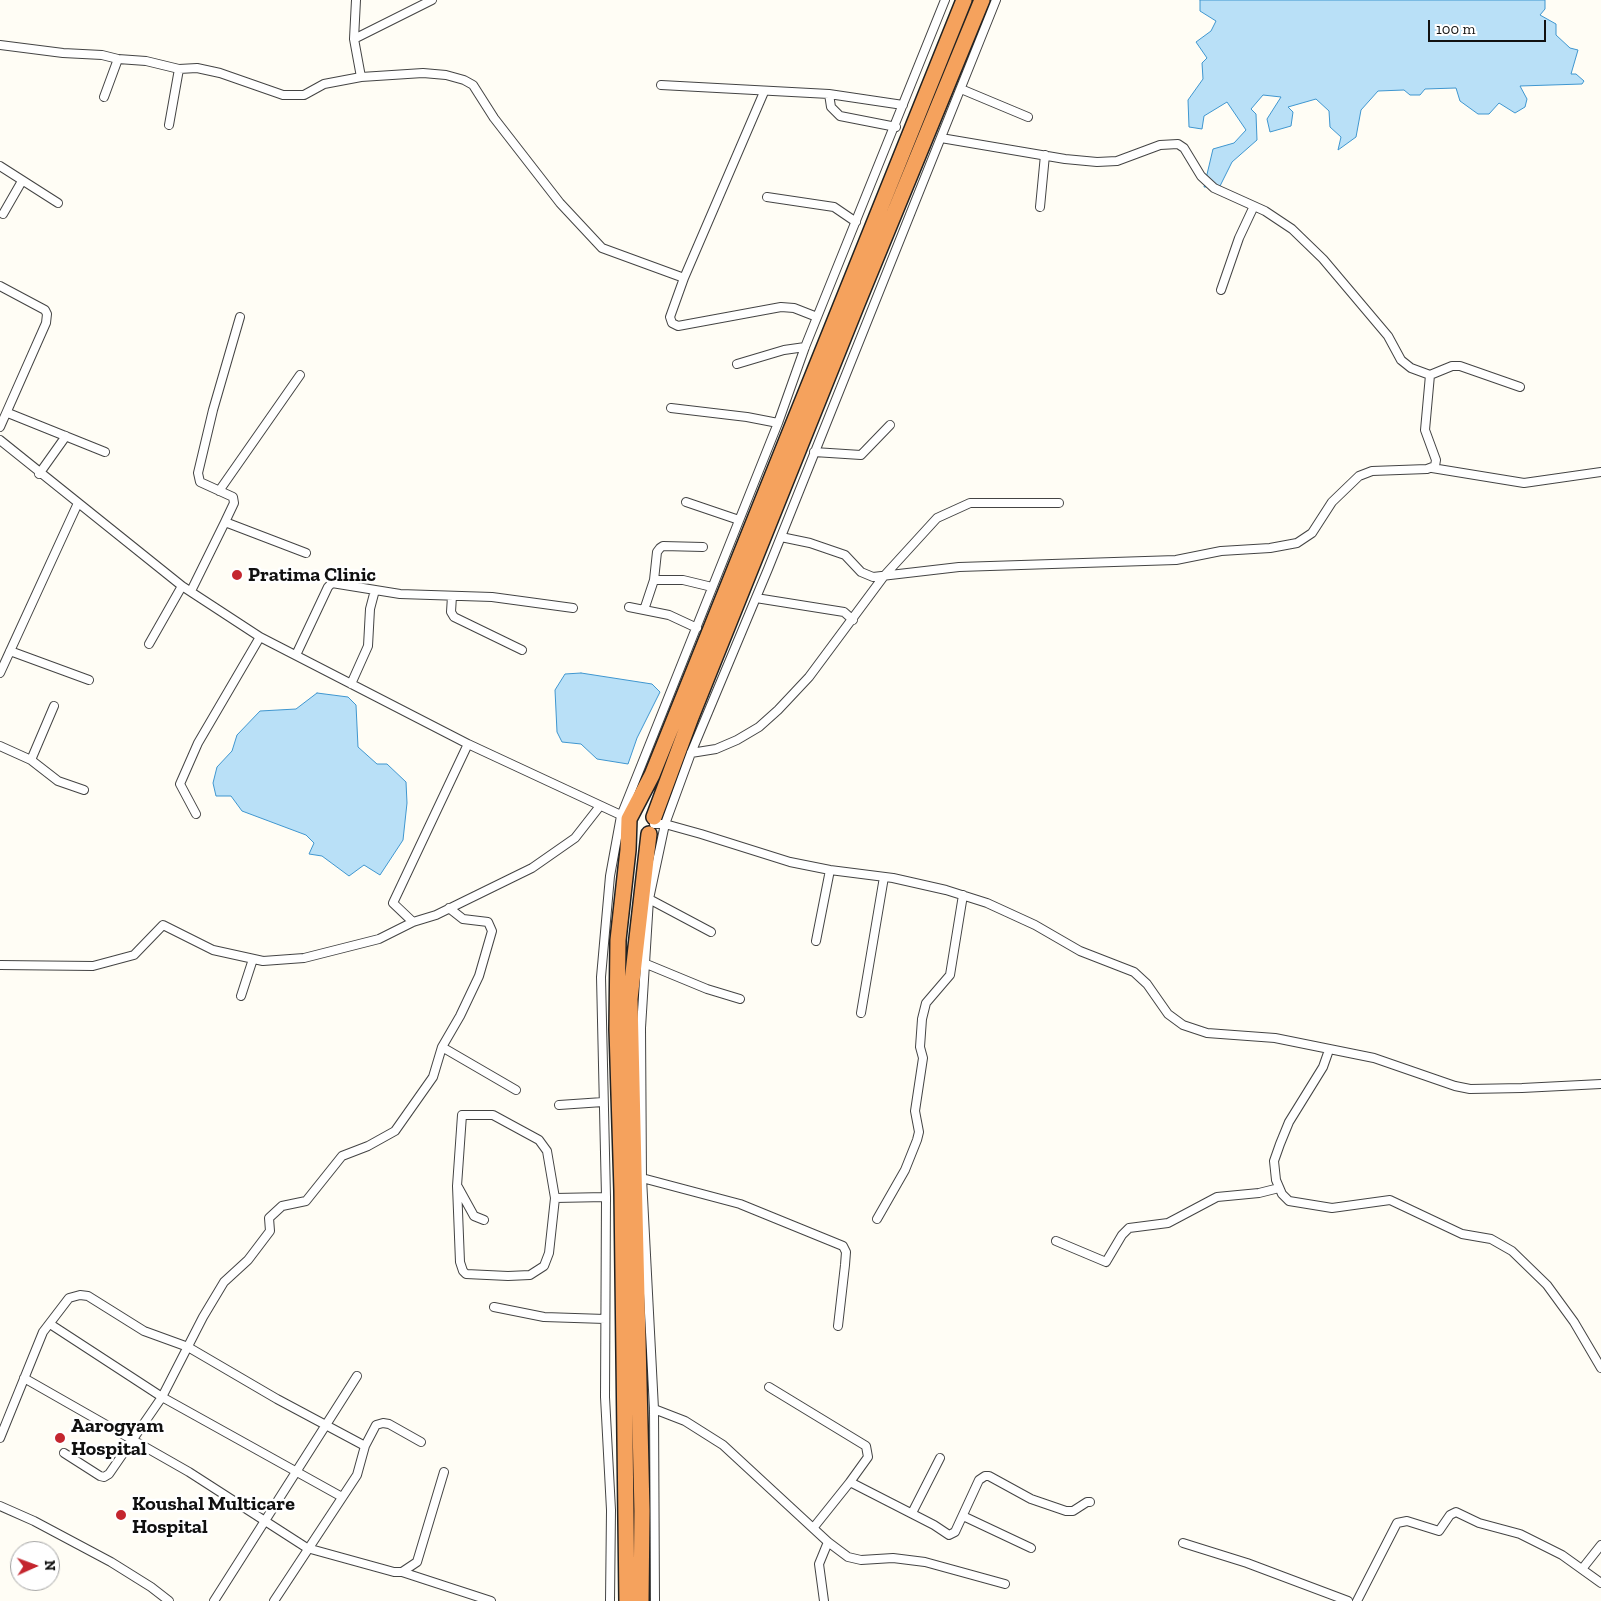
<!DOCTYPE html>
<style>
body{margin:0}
#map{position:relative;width:1601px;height:1601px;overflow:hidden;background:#fffdf5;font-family:"Zilla Slab",serif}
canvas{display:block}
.north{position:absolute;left:10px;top:1541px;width:50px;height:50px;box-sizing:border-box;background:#fff;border:1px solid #a0a0a0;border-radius:50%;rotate:88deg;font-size:14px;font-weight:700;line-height:20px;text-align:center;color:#111}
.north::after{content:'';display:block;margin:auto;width:18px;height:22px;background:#c4262e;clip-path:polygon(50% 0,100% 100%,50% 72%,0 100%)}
.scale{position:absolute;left:1428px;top:20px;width:118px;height:22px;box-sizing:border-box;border:2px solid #111;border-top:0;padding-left:6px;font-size:15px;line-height:18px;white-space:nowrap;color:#111;-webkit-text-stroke:4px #fff;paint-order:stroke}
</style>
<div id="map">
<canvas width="1601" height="1601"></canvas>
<div class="north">N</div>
<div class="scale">100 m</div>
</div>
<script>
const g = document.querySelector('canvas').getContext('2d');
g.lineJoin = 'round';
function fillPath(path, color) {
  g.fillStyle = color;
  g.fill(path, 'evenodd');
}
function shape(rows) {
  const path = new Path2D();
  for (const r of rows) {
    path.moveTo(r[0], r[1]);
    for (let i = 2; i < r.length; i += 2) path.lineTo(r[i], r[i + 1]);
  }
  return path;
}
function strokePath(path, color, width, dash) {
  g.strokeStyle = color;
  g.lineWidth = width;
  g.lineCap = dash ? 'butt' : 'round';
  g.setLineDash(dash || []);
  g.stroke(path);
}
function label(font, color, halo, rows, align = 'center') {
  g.font = font + ' "Zilla Slab",serif';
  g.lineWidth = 5;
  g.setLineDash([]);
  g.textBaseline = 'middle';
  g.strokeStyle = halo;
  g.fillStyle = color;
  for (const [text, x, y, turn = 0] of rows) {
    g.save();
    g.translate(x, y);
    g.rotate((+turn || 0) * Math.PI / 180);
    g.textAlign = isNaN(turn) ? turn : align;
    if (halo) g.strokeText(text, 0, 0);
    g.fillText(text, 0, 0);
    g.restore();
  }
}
const water = shape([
 [1200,0,1545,0,1545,9,1540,15,1556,24,1556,35,1570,48,1578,50,1571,74,1576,74,1584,81,1582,84,1520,86,1527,99,1525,107,1515,113,1499,103,1489,114,1478,114,1460,101,1456,88,1425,89,1420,95,1410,95,1404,90,1378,91,1361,110,1356,137,1338,150,1341,137,1330,127,1329,111,1316,99,1288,107,1293,112,1291,126,1270,132,1267,119,1281,97,1263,95,1251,109,1256,114,1257,140,1232,162,1220,186,1204,187,1213,149,1234,143,1246,130,1227,102,1204,116,1202,129,1189,127,1188,100,1203,79,1202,63,1207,58,1196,42,1211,31,1216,21,1200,11,1200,0],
 [581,673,652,684,660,692,637,738,628,764,597,759,581,744,562,742,557,732,555,690,565,674,581,673],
 [317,693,348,697,356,705,358,747,377,764,387,764,406,782,407,803,403,840,380,875,364,865,349,876,322,856,309,854,314,843,306,835,242,811,231,796,216,796,213,783,217,767,232,751,237,735,260,711,296,709,317,693]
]);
const street = shape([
 [354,39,356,0],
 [0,45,63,53,102,55,118,59,146,61,179,69,197,68,220,73,283,95,304,95,324,84,361,77,354,39,432,0],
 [361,77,423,73,446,75,464,80,473,85,494,118,560,203,602,248,684,278,764,92],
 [661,85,829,94,903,105],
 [961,89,1028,117],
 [829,94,831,107,840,116,896,127],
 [104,97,118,59],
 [169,125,179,69],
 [941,138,1065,159,1097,162,1117,161,1160,145,1178,144,1184,148,1201,176,1214,188,1265,211,1292,229,1323,259,1388,336,1401,360,1411,368,1430,375,1452,366,1460,366,1520,387],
 [0,166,58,203],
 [767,197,834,207,856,222],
 [1040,207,1045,155],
 [3,214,22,181],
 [684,278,670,317,672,323,678,326,781,307,794,308,817,317],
 [0,286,45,310,47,314,46,323,0,427],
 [1221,290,1239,238,1254,206],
 [737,364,784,350,805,347],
 [671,408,747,417,778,423],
 [8,413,105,452],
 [0,440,182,586,260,637,468,744,625,817],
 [814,452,861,455,890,425],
 [1432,468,1524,483,1601,472],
 [39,474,66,436],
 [219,491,300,375],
 [686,502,739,520],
 [225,522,234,503,233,497,200,482,198,473,213,410,240,317],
 [781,537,810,543,845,555,861,572,873,577,959,567,1176,560,1221,551,1270,548,1297,543,1312,533,1332,502,1359,476,1372,471,1427,469,1435,466,1436,460,1425,430,1430,375],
 [654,580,683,580,712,587],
 [191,591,225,522,306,553],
 [452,596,451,612,454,617,522,650],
 [756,598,844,612,853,620],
 [629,607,669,615,697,628],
 [644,610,654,580,657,552,660,548,663,546,703,547],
 [149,644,182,586],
 [10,651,89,680],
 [296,655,328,587,332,583,400,594,492,597,573,608],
 [0,673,78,503],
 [351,684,368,646,370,609,375,590],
 [0,746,31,760,54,706],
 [691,753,716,749,737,740,759,727,778,710,809,677,884,576,937,518,970,503,1059,503],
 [31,760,58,781,84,790],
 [196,814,180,784,198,743,260,637],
 [654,824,665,824,701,834,790,862,830,870,893,878,946,890,987,903,1035,925,1080,951,1134,972,1147,984,1168,1014,1183,1025,1207,1033,1275,1038,1374,1058,1455,1086,1470,1089,1522,1088,1601,1084],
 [649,899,711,932],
 [413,922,393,903,468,744],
 [816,941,830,870],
 [644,963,707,989,740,999],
 [0,965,93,966,134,955,163,925,213,950,263,961,304,958,379,939,413,922,436,915,532,868,575,838,600,806],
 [241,996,253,959],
 [861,1013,884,877],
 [442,1047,516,1090],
 [1329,1050,1323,1067,1289,1122,1280,1144,1274,1161,1276,1180,1282,1194,1289,1201,1332,1208,1390,1200,1462,1234,1491,1239,1512,1251,1547,1285,1574,1322,1601,1368],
 [559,1105,603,1102],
 [462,1115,493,1115,539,1140,547,1151,555,1198,549,1253,544,1266,530,1275,508,1276,466,1274,463,1271,460,1262,457,1186,462,1115],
 [642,1178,740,1204,843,1246,846,1252,845,1265,838,1326],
 [458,1187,474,1216,484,1220],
 [555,1198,606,1197],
 [877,1219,905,1170,917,1140,919,1132,915,1111,923,1058,920,1047,922,1019,926,1003,950,975,963,895],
 [1056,1241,1106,1262,1122,1235,1129,1228,1168,1223,1217,1197,1259,1193,1279,1188],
 [494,1307,544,1317,605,1319],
 [50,1324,162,1397,342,1497],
 [24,1378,189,1472,307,1548,394,1572,402,1572,417,1562,444,1472],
 [769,1387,866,1446,868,1457,850,1482],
 [654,1409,685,1421,723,1445,828,1542,819,1564,824,1601],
 [0,1438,43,1332,69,1298,80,1295,88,1296,144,1331,188,1347,277,1399,365,1446],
 [64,1453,100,1476,104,1477,109,1474,162,1397,203,1317,224,1282,248,1260,270,1231,269,1218,282,1206,306,1201,342,1156,368,1146,395,1131,433,1077,442,1047,460,1016,479,976,492,931,488,922,463,919,449,908],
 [0,1506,34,1521,111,1562,151,1587,169,1601],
 [912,1513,940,1458],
 [963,1516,1031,1548],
 [814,1527,850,1482,934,1525,949,1535,955,1532,979,1480,985,1476,989,1476,1031,1499,1066,1511,1073,1511,1087,1502,1090,1502],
 [828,1542,848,1557,861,1560,893,1558,925,1562,1005,1584],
 [1183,1543,1247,1563,1348,1601],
 [1582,1569,1601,1545],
 [402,1572,491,1601],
 [214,1601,357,1376],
 [274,1601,357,1475,365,1446,376,1425,383,1423,389,1424,421,1442],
 [610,1601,611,1510,605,1397,606,1197,601,977,610,876,621,816,778,423,805,347,945,0],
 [655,1601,654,1409,642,1178,641,1028,649,899,665,824,691,753,768,569,996,0],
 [1357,1601,1397,1523,1407,1521,1439,1531,1450,1515,1456,1512,1479,1523,1520,1534,1562,1555,1601,1583]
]);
const highway = shape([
 [654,817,691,717,857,304,982,0],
 [627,1601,622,1191,617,1029,618,940,628,850,629,819,652,775,964,0],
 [641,1601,642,1511,630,999,649,834]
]);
const markers = [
 [237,575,6,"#c4262e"],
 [60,1438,6,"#c4262e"],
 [121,1515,6,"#c4262e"]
];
const poiNames = [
 ["Pratima Clinic",248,575],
 ["Aarogyam",71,1426],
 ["Hospital",71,1449],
 ["Koushal Multicare",132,1504],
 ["Hospital",132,1527]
];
fillPath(water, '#b9e0f7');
strokePath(water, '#3f96cf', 1);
strokePath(street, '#444', 10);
strokePath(highway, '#222', 18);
strokePath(street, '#fff', 8);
strokePath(highway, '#f5a25d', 15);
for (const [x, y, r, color] of markers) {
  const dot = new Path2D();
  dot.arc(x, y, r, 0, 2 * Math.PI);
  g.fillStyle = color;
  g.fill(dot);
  strokePath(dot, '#fff', 2);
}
label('bold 20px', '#111', '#fff', poiNames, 'left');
</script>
